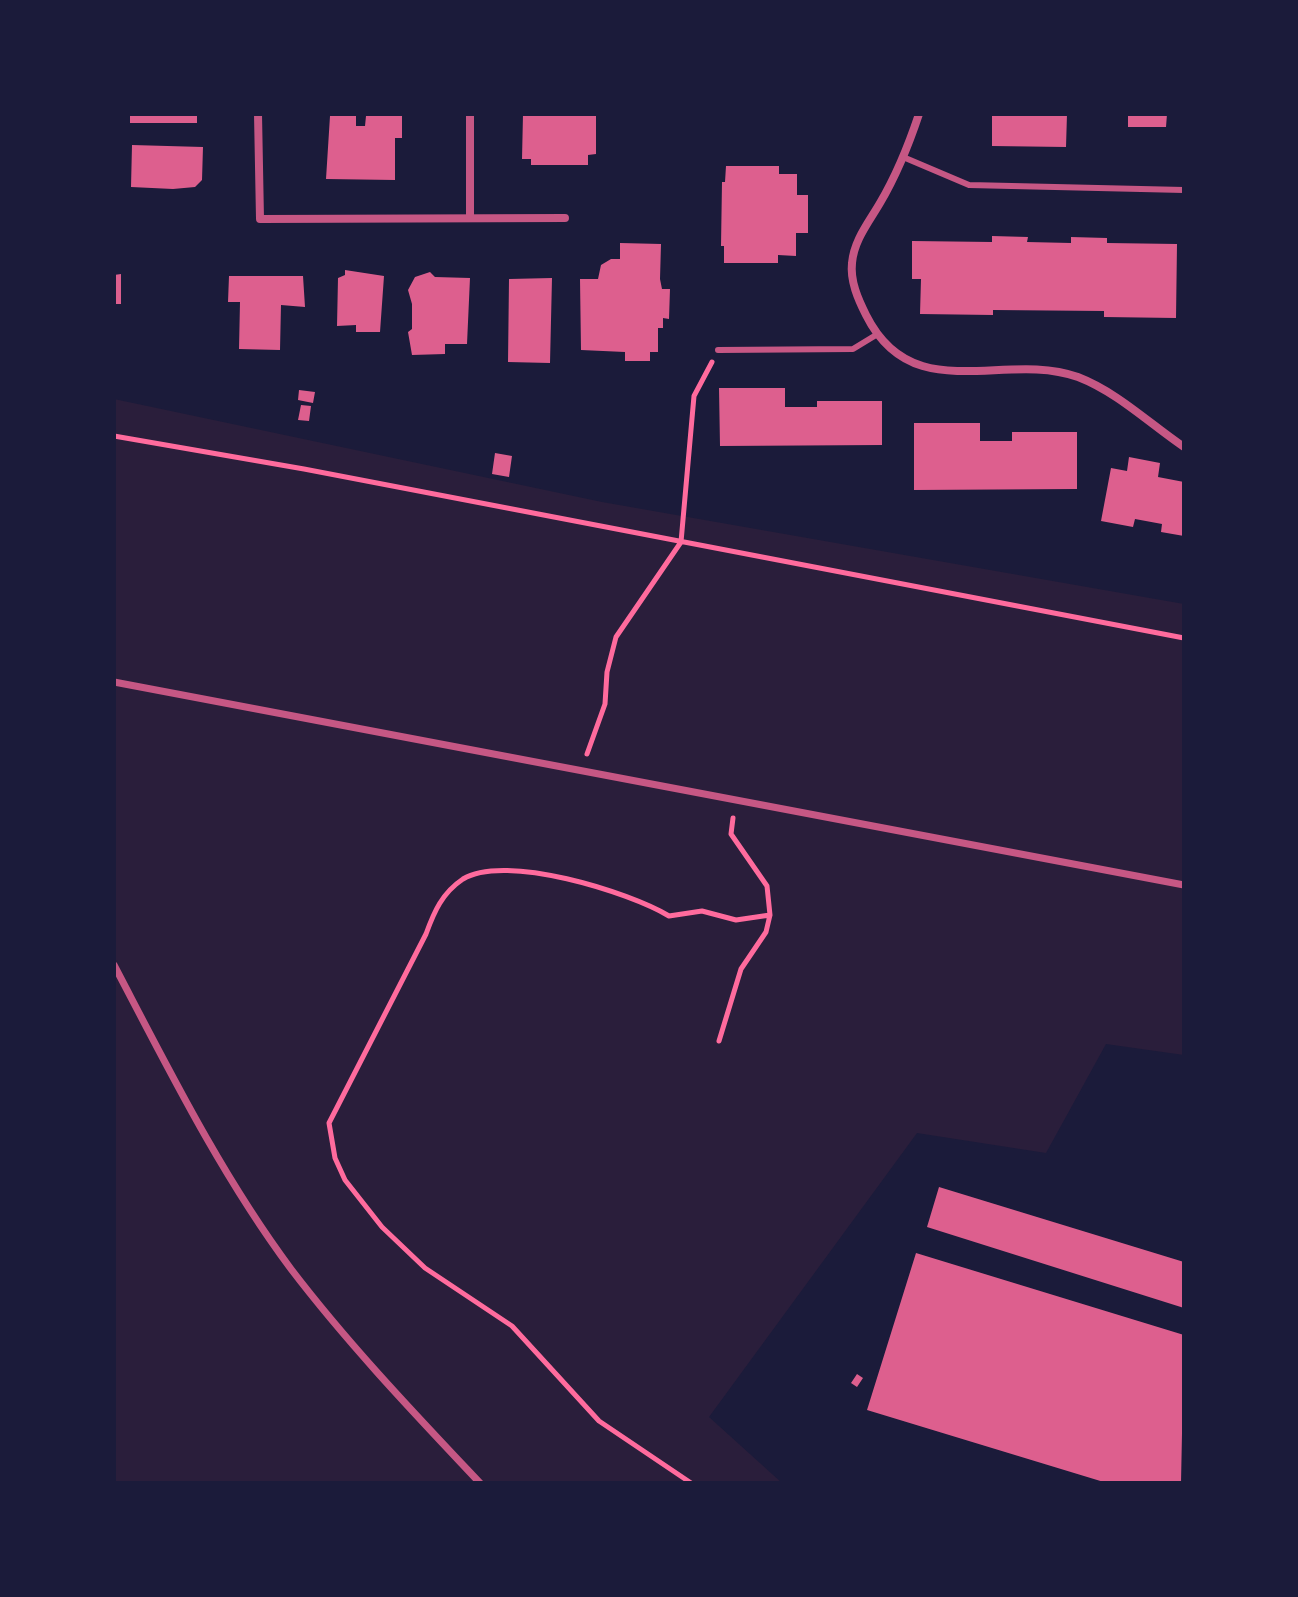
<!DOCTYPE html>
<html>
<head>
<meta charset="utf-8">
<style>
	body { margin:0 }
	#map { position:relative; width:1298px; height:1597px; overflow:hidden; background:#1b1b3a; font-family:"Sofia Sans Condensed",sans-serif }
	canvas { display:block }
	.frame { position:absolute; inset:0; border:116px solid #1b1b3a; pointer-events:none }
</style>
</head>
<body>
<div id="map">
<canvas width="1298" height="1597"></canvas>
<div class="frame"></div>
</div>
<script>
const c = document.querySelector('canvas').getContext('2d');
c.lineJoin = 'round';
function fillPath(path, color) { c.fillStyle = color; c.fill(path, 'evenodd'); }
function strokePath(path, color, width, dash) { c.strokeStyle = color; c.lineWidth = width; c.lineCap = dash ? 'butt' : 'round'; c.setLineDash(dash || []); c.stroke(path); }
fillPath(new Path2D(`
	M 114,399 L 602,502 L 1184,604 L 1184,1055 L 1106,1044 L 1046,1153 L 917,1133 L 709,1417 L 782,1483 L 114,1483 Z`), '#2a1e3b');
fillPath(new Path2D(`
	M 130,114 L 197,114 L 197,123 L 130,123 Z
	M 523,114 L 596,114 L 596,154 L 588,155 L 588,165 L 531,165 L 531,159 L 522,159 Z
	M 992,114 L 1067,114 L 1066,147 L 992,146 Z
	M 1128,114 L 1167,114 L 1166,127 L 1128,127 Z
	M 330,116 L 356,116 L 356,126 L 365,126 L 366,116 L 402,116 L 402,138 L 395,138 L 395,180 L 326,179 Z
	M 132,145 L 203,147 L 202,180 L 195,187 L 173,189 L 131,187 Z
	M 726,166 L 779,166 L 779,174 L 797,174 L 797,195 L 808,195 L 808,233 L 796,233 L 796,256 L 778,255 L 778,263 L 724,263 L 724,246 L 721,246 L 722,182 L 725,182 Z
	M 992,236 L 1028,237 L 1027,242 L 1071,243 L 1071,237 L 1107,238 L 1107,243 L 1177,244 L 1176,318 L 1104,317 L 1104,311 L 993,310 L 993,315 L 920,314 L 921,279 L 912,279 L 912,241 L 992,242 Z
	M 620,243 L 661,244 L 660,279 L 662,289 L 670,289 L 669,319 L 663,318 L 663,328 L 658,328 L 658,352 L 650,352 L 650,361 L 625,361 L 625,352 L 581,350 L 580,279 L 598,279 L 601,265 L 611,259 L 620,259 Z
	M 345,270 L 384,276 L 380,332 L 356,332 L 356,325 L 337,326 L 338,278 L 345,275 Z
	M 430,272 L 435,277 L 470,278 L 467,344 L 445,344 L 445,354 L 412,355 L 408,332 L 412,329 L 412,304 L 408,290 L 415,277 Z
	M 121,274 L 121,304 L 114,304 L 114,275 Z
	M 229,276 L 303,276 L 305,307 L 281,305 L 280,350 L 239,349 L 240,302 L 228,302 Z
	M 552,278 L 550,363 L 508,362 L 509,279 Z
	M 719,388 L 785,388 L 785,407 L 817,407 L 817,401 L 882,401 L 882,445 L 720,446 Z
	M 299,390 L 315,392 L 313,403 L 298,400 Z
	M 301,405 L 311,406 L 309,421 L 298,420 Z
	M 914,423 L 980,423 L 980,441 L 1012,441 L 1012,432 L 1077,432 L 1077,489 L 914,490 Z
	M 495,453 L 512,456 L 509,477 L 492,474 Z
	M 1129,457 L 1160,463 L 1158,477 L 1184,482 L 1184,536 L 1161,532 L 1162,524 L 1135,519 L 1133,527 L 1101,521 L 1111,468 L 1127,471 Z
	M 939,1187 L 1184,1262 L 1184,1308 L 927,1227 Z
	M 916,1253 L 1184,1335 L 1181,1483 L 1107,1483 L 867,1410 Z
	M 857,1374 L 863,1378 L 857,1387 L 851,1383 Z`), '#dd5f8e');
strokePath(new Path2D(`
	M 114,436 L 304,469 L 1184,638
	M 587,754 L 605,704 L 607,672 L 616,637 L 681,542 L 694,396 L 712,362
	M 719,1041 L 741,969 L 766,932 L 770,915 L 767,886 L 731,834 L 733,818
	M 691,1483 L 599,1421 L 512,1326 L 425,1268 L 382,1227 L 345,1180 L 335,1158 L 329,1123 L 426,934 C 434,912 442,893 463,879 C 505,853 629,892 669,916 L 702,911 L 736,920 L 770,915`), '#ff6b9d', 5);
strokePath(new Path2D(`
	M 903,157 L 969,185 L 1184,190
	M 718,350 L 853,349 L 876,335`), '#c65784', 6);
strokePath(new Path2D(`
	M 114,682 L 1184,885
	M 114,965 C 168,1068 221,1175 291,1269 C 349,1345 415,1414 480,1483`), '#c65784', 7);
strokePath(new Path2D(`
	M 258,114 L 260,219 L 565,218
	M 919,114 C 909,144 896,176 880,203 C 869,222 854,240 852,263 C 850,281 858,299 866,315 C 913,409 1004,350 1078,377 C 1117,392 1150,424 1184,447
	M 470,218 L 470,114`), '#c65784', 8);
</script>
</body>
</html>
